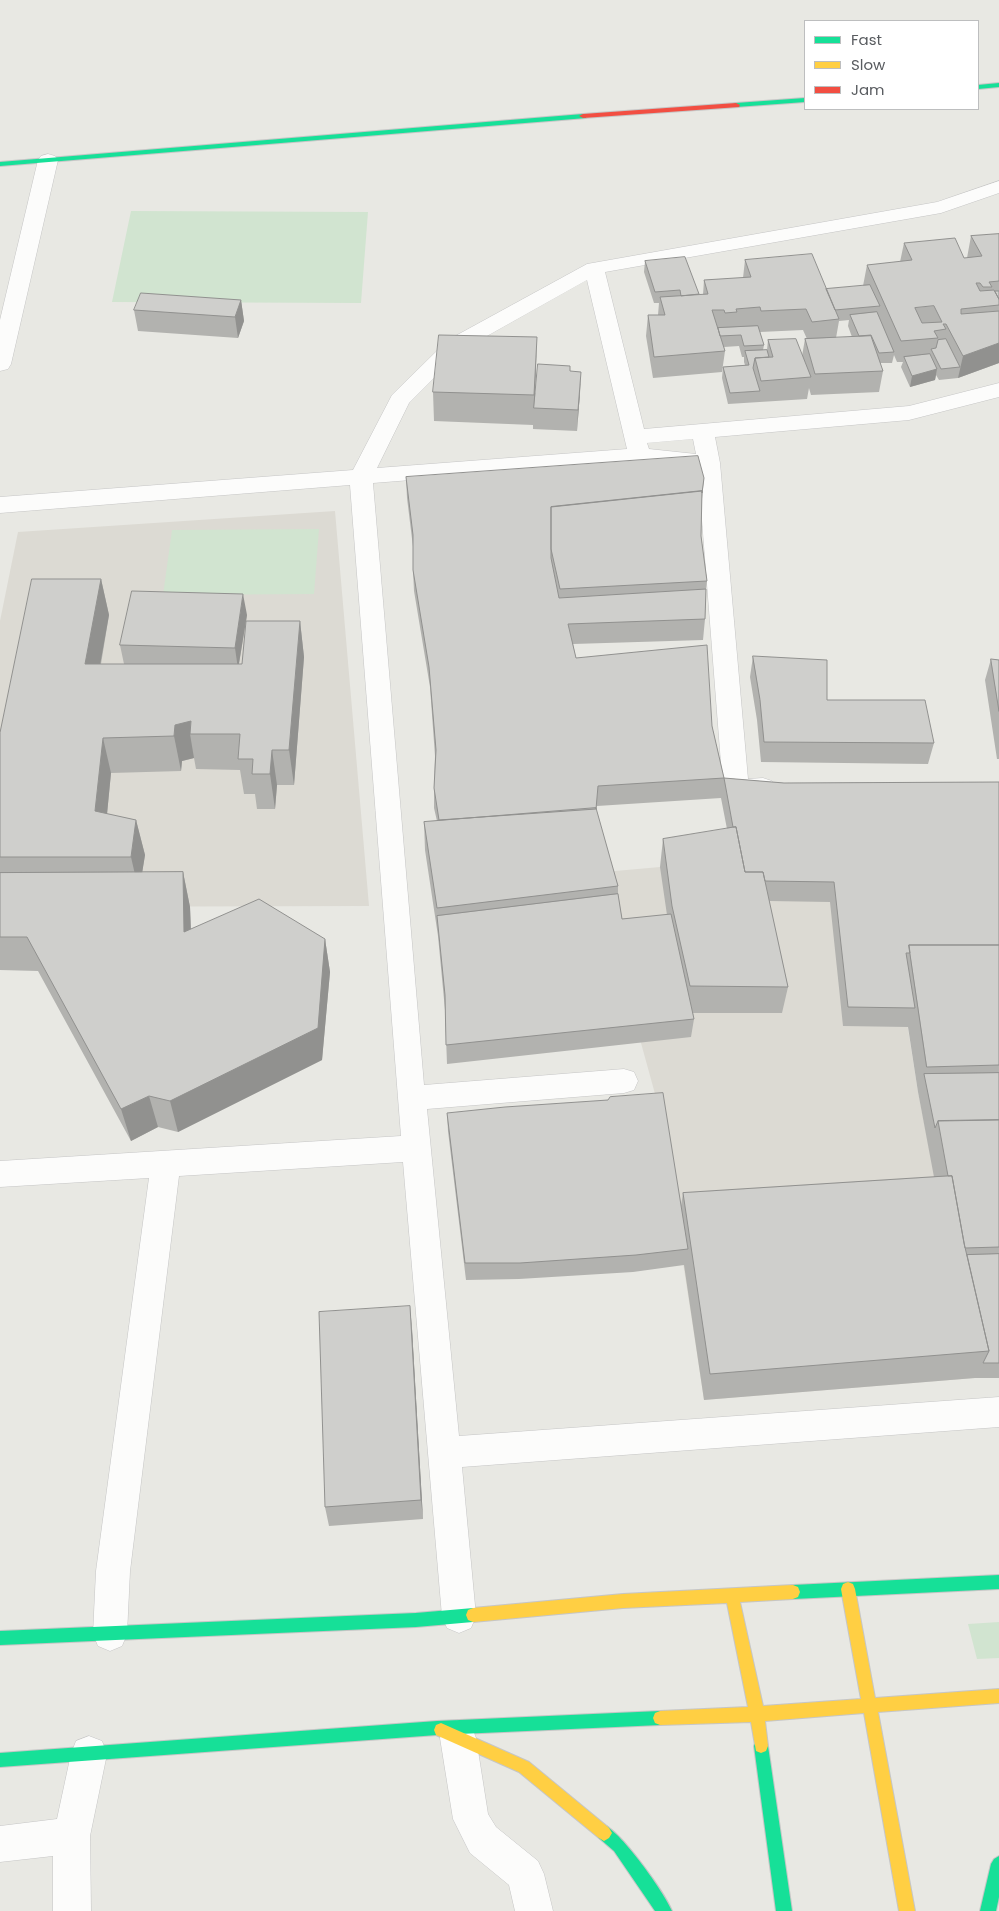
<!DOCTYPE html>
<html>
<head>
<meta charset="utf-8">
<style>
	body { margin:0 }
	#map { position:relative; width:999px; height:1911px; overflow:hidden; background:#e8e8e3; font-family:Poppins,sans-serif }
	canvas { display:block }
	.legend { position:absolute; left:804px; top:20px; width:175px; height:90px; box-sizing:border-box; background:#fff; border:1px solid #bdbebf; margin:0; padding:6px 9px; list-style:none; font-size:15px; color:#595c60 }
	.legend li { display:flex; align-items:center; gap:10px; height:25px }
	.legend b { width:25px; border:1px solid #bdbebf }
</style>
</head>
<body>
<div id="map">
<canvas width="999" height="1911"></canvas>
<ul class="legend">
<li><b style="height:6px;background:#16e098"></b>Fast</li>
<li><b style="height:6px;background:#ffcf43"></b>Slow</li>
<li><b style="height:6px;background:#f24e42"></b>Jam</li>
</ul>
</div>
<script>
const c = document.querySelector('canvas').getContext('2d');
c.lineJoin = 'round';
function fillPath(path, color) { c.fillStyle = color; c.fill(path, 'evenodd'); }
function strokePath(path, color, width, dash) { c.strokeStyle = color; c.lineWidth = width; c.lineCap = dash ? 'butt' : 'round'; c.setLineDash(dash || []); c.stroke(path); }
fillPath(new Path2D(`
	M 335,511 L 369,906 L 0,907 L 0,621 L 18,532 Z
	M 660,867 L 888,902 L 918,1092 L 975,1378 L 704,1400 L 660,1112 L 641,1043 L 604,872 Z`), '#dcdad3');
fillPath(new Path2D(`
	M 131,211 L 368,212 L 361,303 L 112,302 Z
	M 319,529 L 314,594 L 163,595 L 172,530 Z
	M 999,1622 L 999,1658 L 977,1659 L 968,1624 Z`), '#d1e4d0');
const street = new Path2D(`
	M 48,154 L 55,156 L 58,160 L 11,364 L 8,369 L 0,371 L 0,320 L 38,160 L 41,156 Z
	M 999,181 L 999,193 L 941,213 L 605,272 L 644,429 L 909,406 L 999,383 L 999,397 L 909,420 L 715,437 L 720,463 L 748,779 L 763,778 L 772,781 L 776,788 L 772,795 C 758,799 741,800 727,796 L 723,789 L 698,469 L 639,462 L 373,483 L 424,1085 L 624,1069 L 634,1072 L 638,1081 L 634,1090 L 624,1093 L 427,1109 L 459,1436 L 999,1397 L 999,1427 L 462,1467 L 476,1616 L 471,1628 L 459,1633 L 447,1628 L 442,1616 L 403,1162 L 179,1176 L 130,1571 L 127,1634 L 122,1646 L 110,1651 L 98,1646 L 93,1634 L 96,1571 L 149,1178 L 0,1187 L 0,1161 L 401,1136 L 350,485 L 0,513 L 0,497 L 353,470 L 392,395 L 448,340 L 587,264 L 937,202 ZM 587,280 L 627,449 L 377,468 L 409,403 L 462,350 ZM 693,439 L 696,454 L 649,449 L 647,443 Z
	M 458,1720 L 471,1725 L 476,1738 L 488,1814 L 496,1827 L 538,1861 L 544,1874 L 553,1911 L 515,1911 L 509,1885 L 470,1853 L 453,1819 L 440,1738 L 445,1725 Z
	M 89,1736 L 102,1741 L 107,1754 L 90,1836 L 91,1911 L 53,1911 L 53,1856 L 0,1862 L 0,1826 L 57,1819 L 71,1754 L 76,1741 Z`);
const fast = new Path2D(`
	M 999,83 L 999,87 L 978,89 L 978,85 Z
	M 805,98 L 805,102 L 736,107 L 732,105 L 736,103 Z
	M 583,114 L 586,114 L 586,118 L 0,166 L 0,162 Z
	M 999,1575 L 999,1589 L 793,1599 L 788,1597 L 786,1592 L 788,1587 L 793,1585 Z
	M 473,1608 L 478,1610 L 480,1615 L 478,1620 L 473,1622 L 416,1627 L 0,1645 L 0,1631 L 416,1613 Z
	M 660,1711 L 665,1713 L 667,1718 L 665,1723 L 660,1725 L 437,1735 L 0,1767 L 0,1753 L 437,1721 Z
	M 761,1739 L 766,1741 L 768,1746 L 792,1911 L 776,1911 L 754,1746 L 756,1741 Z
	M 604,1825 C 622,1833 664,1892 672,1911 L 655,1911 L 614,1851 L 599,1838 L 596,1833 L 599,1828 Z
	M 999,1856 L 999,1897 L 996,1911 L 980,1911 L 991,1864 L 994,1859 Z`);
const slow = new Path2D(`
	M 848,1582 L 853,1584 L 855,1589 L 875,1698 L 999,1689 L 999,1703 L 878,1712 L 915,1911 L 899,1911 L 864,1713 L 765,1721 L 768,1746 L 766,1751 L 761,1753 L 756,1751 L 751,1722 L 660,1725 L 655,1723 L 653,1718 L 655,1713 L 660,1711 L 748,1707 L 727,1603 L 623,1608 L 473,1622 L 468,1620 L 466,1615 L 468,1610 L 473,1608 L 623,1594 L 793,1585 L 798,1587 L 800,1592 L 798,1597 L 793,1599 L 740,1602 L 763,1706 L 861,1699 L 841,1589 L 843,1584 Z
	M 441,1723 L 529,1762 L 609,1828 L 612,1833 L 609,1838 L 604,1841 L 599,1838 L 519,1772 L 436,1735 L 434,1730 L 436,1725 Z`);
const jam = new Path2D(`
	M 736,103 L 740,105 L 739,107 L 583,118 L 579,116 L 583,114 Z`);
strokePath(street, '#c5c5c5', 1);
strokePath(fast, '#c6c6c6', 2);
strokePath(slow, '#c6c6c6', 2);
strokePath(jam, '#c6c6c6', 2);
fillPath(street, '#fcfcfb');
fillPath(fast, '#16e098');
fillPath(slow, '#ffcf43');
fillPath(jam, '#f24e42');
fillPath(new Path2D(`
	M 999,234 L 999,363 L 958,378 L 939,380 L 936,375 L 935,380 L 910,387 L 901,367 L 903,362 L 897,362 L 894,355 L 892,363 L 880,363 L 883,371 L 879,392 L 811,395 L 809,388 L 807,399 L 728,404 L 722,378 L 723,367 L 745,365 L 744,362 L 744,357 L 742,357 L 739,346 L 724,347 L 725,351 L 722,372 L 653,378 L 646,336 L 648,315 L 658,315 L 659,303 L 654,303 L 644,272 L 645,261 L 699,295 L 703,295 L 704,280 L 743,278 L 745,260 L 826,289 L 863,286 L 867,265 L 900,262 L 904,243 L 964,258 L 967,258 L 971,236 ZM 849,320 L 848,326 L 852,337 L 836,338 L 839,321 ZM 803,330 L 807,339 L 805,339 L 802,356 L 768,340 L 767,350 L 763,350 L 764,345 L 760,332 Z
	M 241,300 L 244,321 L 238,338 L 138,331 L 134,310 Z
	M 536,367 L 535,393 L 570,371 L 580,393 L 577,431 L 533,429 L 533,425 L 434,421 L 433,392 Z
	M 406,477 L 704,478 L 702,499 L 701,536 L 707,581 L 706,589 L 705,619 L 703,640 L 573,644 L 576,658 L 712,726 L 724,778 L 784,783 L 999,782 L 999,1378 L 975,1378 L 704,1400 L 684,1265 L 633,1272 L 519,1279 L 466,1280 L 448,1131 L 447,1113 L 681,1206 L 683,1193 L 934,1177 L 918,1092 L 908,1027 L 843,1026 L 830,902 L 769,901 L 788,987 L 782,1013 L 693,1013 L 694,1019 L 691,1037 L 447,1064 L 445,1010 L 438,936 L 425,850 L 424,822 L 437,821 L 434,808 L 434,788 L 435,756 L 430,687 L 414,591 L 413,570 L 413,547 L 407,498 ZM 721,798 L 727,829 L 663,839 L 660,867 L 667,915 L 622,919 L 618,894 L 618,886 L 596,811 L 597,806 Z
	M 101,579 L 109,615 L 101,664 L 124,664 L 120,645 L 247,615 L 239,664 L 242,664 L 300,621 L 304,657 L 294,785 L 277,785 L 275,809 L 257,809 L 255,794 L 244,794 L 240,770 L 196,769 L 194,758 L 182,761 L 181,771 L 111,773 L 107,814 L 136,820 L 145,855 L 142,873 L 183,872 L 190,907 L 191,929 L 325,939 L 330,972 L 322,1060 L 178,1132 L 158,1127 L 131,1141 L 38,971 L 0,970 L 0,733 Z
	M 753,656 L 827,700 L 934,743 L 928,764 L 761,762 L 757,720 L 750,677 Z
	M 991,659 L 999,660 L 999,759 L 997,759 L 985,680 Z
	M 412,1329 L 423,1519 L 329,1526 L 325,1507 Z`), '#b2b2af');
fillPath(new Path2D(`
	M 241,300 L 244,321 L 238,338 L 235,317 Z
	M 537,337 L 536,367 L 534,408 L 534,395 Z
	M 999,343 L 999,363 L 958,378 L 963,356 Z
	M 937,369 L 935,380 L 910,387 L 912,376 Z
	M 581,372 L 580,393 L 577,431 L 578,410 Z
	M 101,579 L 109,615 L 94,699 L 85,664 Z
	M 243,594 L 247,615 L 238,669 L 235,648 Z
	M 300,621 L 304,657 L 294,785 L 289,750 Z
	M 191,721 L 190,734 L 194,758 L 182,761 L 181,771 L 174,736 L 175,725 Z
	M 103,738 L 111,773 L 104,845 L 95,811 Z
	M 272,750 L 277,785 L 275,809 L 270,774 Z
	M 136,820 L 145,855 L 139,892 L 131,857 Z
	M 183,872 L 190,907 L 192,965 L 184,932 Z
	M 325,939 L 330,972 L 322,1060 L 178,1132 L 170,1101 Z
	M 149,1096 L 158,1127 L 131,1141 L 121,1109 Z
	M 410,1306 L 412,1329 L 423,1519 L 421,1500 Z`), '#91918f');
const building = new Path2D(`
	M 999,234 L 999,281 L 989,282 L 992,287 L 983,287 L 980,283 L 976,283 L 980,291 L 994,290 L 999,299 L 999,305 L 961,309 L 961,314 L 999,311 L 999,343 L 963,356 L 946,324 L 943,324 L 946,329 L 934,331 L 938,338 L 901,341 L 867,265 L 912,260 L 904,243 L 955,238 L 964,258 L 982,256 L 971,236 ZM 934,306 L 942,322 L 922,323 L 915,308 Z
	M 812,254 L 839,319 L 812,322 L 806,309 L 761,311 L 760,307 L 736,309 L 737,312 L 725,313 L 724,310 L 712,310 L 725,351 L 654,357 L 648,315 L 665,315 L 660,297 L 708,294 L 704,280 L 751,277 L 745,260 Z
	M 685,257 L 699,294 L 681,296 L 680,290 L 655,292 L 645,261 Z
	M 870,285 L 880,306 L 835,310 L 826,289 Z
	M 995,291 L 999,291 L 999,299 Z
	M 141,293 L 241,300 L 235,317 L 134,310 Z
	M 877,312 L 894,352 L 879,353 L 871,335 L 859,336 L 850,315 Z
	M 758,326 L 764,345 L 744,346 L 741,335 L 720,336 L 718,328 Z
	M 439,335 L 537,337 L 534,395 L 433,392 Z
	M 871,336 L 883,371 L 815,374 L 805,339 Z
	M 796,339 L 811,377 L 761,381 L 755,358 L 773,357 L 768,340 Z
	M 946,339 L 960,367 L 941,369 L 931,349 L 936,348 L 938,340 Z
	M 767,350 L 769,357 L 755,358 L 753,368 L 760,391 L 730,393 L 723,367 L 749,365 L 745,351 Z
	M 930,354 L 937,369 L 912,376 L 904,357 Z
	M 538,364 L 570,366 L 570,371 L 581,372 L 578,410 L 534,408 Z
	M 698,456 L 704,478 L 702,493 L 702,491 L 551,507 L 551,558 L 559,598 L 706,589 L 705,619 L 568,624 L 576,658 L 707,645 L 712,726 L 724,778 L 784,783 L 999,782 L 999,945 L 909,945 L 910,953 L 906,953 L 915,1008 L 848,1007 L 834,882 L 765,881 L 763,872 L 745,872 L 736,827 L 733,827 L 724,778 L 598,786 L 596,809 L 439,820 L 434,788 L 436,750 L 429,667 L 413,570 L 413,535 L 406,477 Z
	M 702,491 L 701,536 L 707,581 L 560,589 L 551,549 L 551,507 Z
	M 32,579 L 101,579 L 85,664 L 242,664 L 246,621 L 300,621 L 289,750 L 272,750 L 270,774 L 252,774 L 253,759 L 238,759 L 240,734 L 190,734 L 191,721 L 175,725 L 174,736 L 103,738 L 95,811 L 136,820 L 131,857 L 0,857 L 0,733 Z
	M 132,591 L 243,594 L 235,648 L 120,645 Z
	M 753,656 L 827,660 L 827,700 L 925,700 L 934,743 L 764,742 L 760,700 Z
	M 991,659 L 999,660 L 999,711 Z
	M 596,808 L 618,886 L 437,908 L 424,822 Z
	M 736,827 L 745,872 L 763,872 L 788,987 L 690,986 L 672,906 L 663,839 Z
	M 183,872 L 184,932 L 259,899 L 325,939 L 318,1028 L 170,1101 L 149,1096 L 121,1109 L 27,937 L 0,937 L 0,873 Z
	M 618,894 L 622,919 L 671,914 L 694,1019 L 446,1045 L 445,995 L 437,916 Z
	M 909,945 L 999,945 L 999,1065 L 927,1067 Z
	M 999,1073 L 999,1120 L 938,1121 L 935,1128 L 924,1074 Z
	M 663,1093 L 688,1249 L 636,1255 L 520,1263 L 465,1263 L 447,1113 L 505,1107 L 608,1100 L 610,1097 Z
	M 999,1120 L 999,1247 L 965,1248 L 952,1176 L 948,1176 L 938,1121 Z
	M 952,1176 L 964,1243 L 989,1351 L 710,1374 L 683,1193 Z
	M 999,1254 L 999,1363 L 983,1363 L 989,1351 L 967,1255 Z
	M 410,1306 L 421,1500 L 325,1507 L 319,1312 Z`);
fillPath(building, '#cfcfcc');
strokePath(building, '#91918f', 1);
</script>
</body>
</html>
